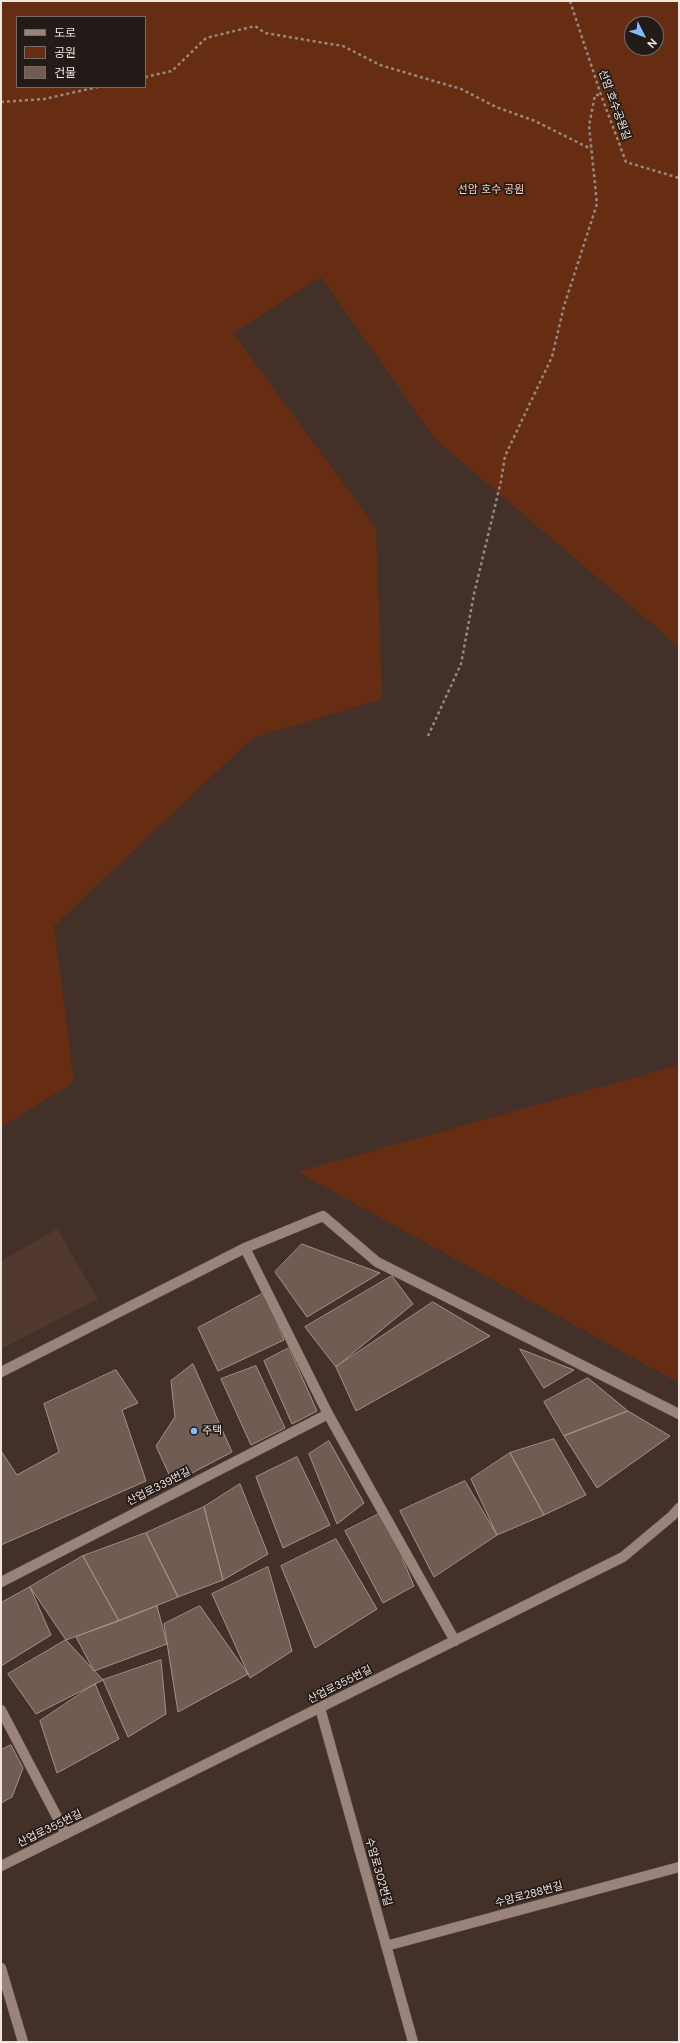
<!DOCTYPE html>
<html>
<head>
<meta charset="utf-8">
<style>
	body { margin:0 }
	#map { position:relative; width:680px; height:2043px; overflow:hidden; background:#433029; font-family:"DM Sans","Noto Sans KR",sans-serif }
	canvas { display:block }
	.frame { position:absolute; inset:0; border:2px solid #f1e5e0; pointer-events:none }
	.legend { position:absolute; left:16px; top:16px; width:130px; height:72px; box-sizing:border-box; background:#231b17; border:1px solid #756c67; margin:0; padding:5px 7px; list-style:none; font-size:12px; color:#f1e5e0 }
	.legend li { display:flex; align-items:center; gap:8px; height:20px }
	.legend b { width:20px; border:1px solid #756c67 }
	.north { position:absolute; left:624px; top:16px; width:40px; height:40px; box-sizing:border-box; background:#231b17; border:1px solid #756c67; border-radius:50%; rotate:132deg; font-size:11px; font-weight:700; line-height:16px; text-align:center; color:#f1e5e0 }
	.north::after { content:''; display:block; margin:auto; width:14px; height:18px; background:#86bbfb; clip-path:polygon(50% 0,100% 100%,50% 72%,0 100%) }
</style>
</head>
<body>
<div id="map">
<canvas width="680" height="2043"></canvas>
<div class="frame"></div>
<ul class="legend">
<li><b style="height:5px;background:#99837a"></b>도로</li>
<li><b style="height:11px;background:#672d12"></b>공원</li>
<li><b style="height:11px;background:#715c54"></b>건물</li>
</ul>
<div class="north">N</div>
</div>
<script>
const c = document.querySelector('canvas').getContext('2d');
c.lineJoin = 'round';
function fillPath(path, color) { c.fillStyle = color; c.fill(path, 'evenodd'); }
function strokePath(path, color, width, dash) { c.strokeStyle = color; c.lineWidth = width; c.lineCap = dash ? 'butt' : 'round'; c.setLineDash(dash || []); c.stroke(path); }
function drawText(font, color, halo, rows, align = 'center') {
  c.font = font + ' "DM Sans","Noto Sans KR",sans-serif'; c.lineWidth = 3.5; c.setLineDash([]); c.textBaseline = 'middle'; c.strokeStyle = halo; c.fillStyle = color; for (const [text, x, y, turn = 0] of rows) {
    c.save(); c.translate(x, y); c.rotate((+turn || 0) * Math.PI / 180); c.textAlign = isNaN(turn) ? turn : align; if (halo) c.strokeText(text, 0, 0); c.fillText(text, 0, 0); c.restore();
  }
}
fillPath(new Path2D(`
	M 57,1229 L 98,1299 L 1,1349 L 1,1261 Z`), '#51392f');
fillPath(new Path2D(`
	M 1,1 L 679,1 L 679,647 L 435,439 L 321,277 L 233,333 L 376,528 L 382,699 L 252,738 L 54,926 L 74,1082 L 1,1127 ZM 17,17 L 145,17 L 145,87 L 17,87 ZM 632,24 L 656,24 L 656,48 L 632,48 Z
	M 679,1065 L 679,1383 L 298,1172 Z`), '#672d12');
const building = new Path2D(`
	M 302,1244 L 380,1273 L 307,1317 L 275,1272 Z
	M 392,1276 L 413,1304 L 336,1367 L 305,1327 Z
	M 264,1293 L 284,1340 L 218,1371 L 198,1328 Z
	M 433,1302 L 490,1336 L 356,1411 L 336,1367 Z
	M 289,1348 L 317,1411 L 292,1424 L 264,1361 Z
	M 520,1349 L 574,1370 L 544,1388 Z
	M 193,1364 L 232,1452 L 173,1483 L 156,1446 L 175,1417 L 171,1381 Z
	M 256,1366 L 285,1428 L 251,1445 L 221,1379 Z
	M 116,1370 L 138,1403 L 122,1410 L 146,1481 L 1,1545 L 1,1451 L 17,1475 L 59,1452 L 44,1404 Z
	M 588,1378 L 628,1411 L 564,1436 L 544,1402 Z
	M 628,1411 L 670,1436 L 597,1488 L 564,1436 Z
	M 554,1439 L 586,1495 L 544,1515 L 510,1453 Z
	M 329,1441 L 364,1503 L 337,1524 L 309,1454 Z
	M 510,1453 L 544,1515 L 497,1535 L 471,1479 Z
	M 297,1457 L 330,1525 L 283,1548 L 256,1477 Z
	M 465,1481 L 497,1535 L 434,1577 L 400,1511 Z
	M 240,1484 L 268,1554 L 223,1580 L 204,1507 Z
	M 204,1507 L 223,1580 L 178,1597 L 146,1533 Z
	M 383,1512 L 414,1586 L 383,1603 L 345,1531 Z
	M 146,1533 L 178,1597 L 119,1621 L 83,1556 Z
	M 336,1539 L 377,1609 L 315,1648 L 281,1566 Z
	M 83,1556 L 119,1621 L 66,1640 L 30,1587 Z
	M 268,1567 L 292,1651 L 250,1678 L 212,1594 Z
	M 30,1587 L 51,1635 L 1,1666 L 1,1603 Z
	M 157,1606 L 167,1644 L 94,1671 L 76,1637 Z
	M 200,1606 L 248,1674 L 178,1712 L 164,1624 Z
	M 66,1640 L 103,1680 L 36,1714 L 8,1674 Z
	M 161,1660 L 166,1714 L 128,1737 L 103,1680 Z
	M 95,1684 L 119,1739 L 57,1773 L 40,1721 Z
	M 11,1745 L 23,1768 L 12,1797 L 1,1803 L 1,1750 Z`);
fillPath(building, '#715c54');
strokePath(building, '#a69087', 1);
const service = new Path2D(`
	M 320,1708 L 413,2042
	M 386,1946 L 679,1867
	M 1,1968 L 23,2042`);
const minor = new Path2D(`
	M 245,1248 L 328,1414 L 455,1641
	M 1,1372 L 245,1248 L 323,1216 L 377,1262 L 679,1414
	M 1,1582 L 328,1414
	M 1,1710 L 66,1834
	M 1,1866 L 623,1557 L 672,1516 L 679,1508`);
strokePath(service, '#5d4d47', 11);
strokePath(minor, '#5d4d47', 11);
strokePath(new Path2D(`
	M 570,1 L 601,95 L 626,162 L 679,178
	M 145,77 L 172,71 L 206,38 L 255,26 L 265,33 L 343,46 L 380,65 L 461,89 L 496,107 L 535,121 L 591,149
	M 1,102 L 44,99 L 98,87
	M 428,736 L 461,664 L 474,594 L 501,481 L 505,456 L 552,357 L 564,306 L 597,204 L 589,126 L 595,95 L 601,95`), '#988882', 2.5, [3, 3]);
strokePath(service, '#99837a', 10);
strokePath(minor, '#99837a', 10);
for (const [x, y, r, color] of [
	[194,1431,4,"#86bbfb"]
]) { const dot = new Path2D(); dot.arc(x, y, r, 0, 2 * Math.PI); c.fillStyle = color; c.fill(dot); strokePath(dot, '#231b17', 1.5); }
drawText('11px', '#f1e5e0', '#231b17', [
	["선암 호수공원길",614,105,70],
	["산업로339번길",159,1487,-27],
	["산업로355번길",340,1685,-27],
	["산업로355번길",50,1829,-26],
	["수암로302번길",378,1872,74],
	["수암로288번길",529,1895,-15]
]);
drawText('11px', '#ffd2bf', '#231b17', [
	["선암 호수 공원",491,190]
]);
drawText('11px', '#f1e5e0', '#231b17', [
	["주택",202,1431]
], 'left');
</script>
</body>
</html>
